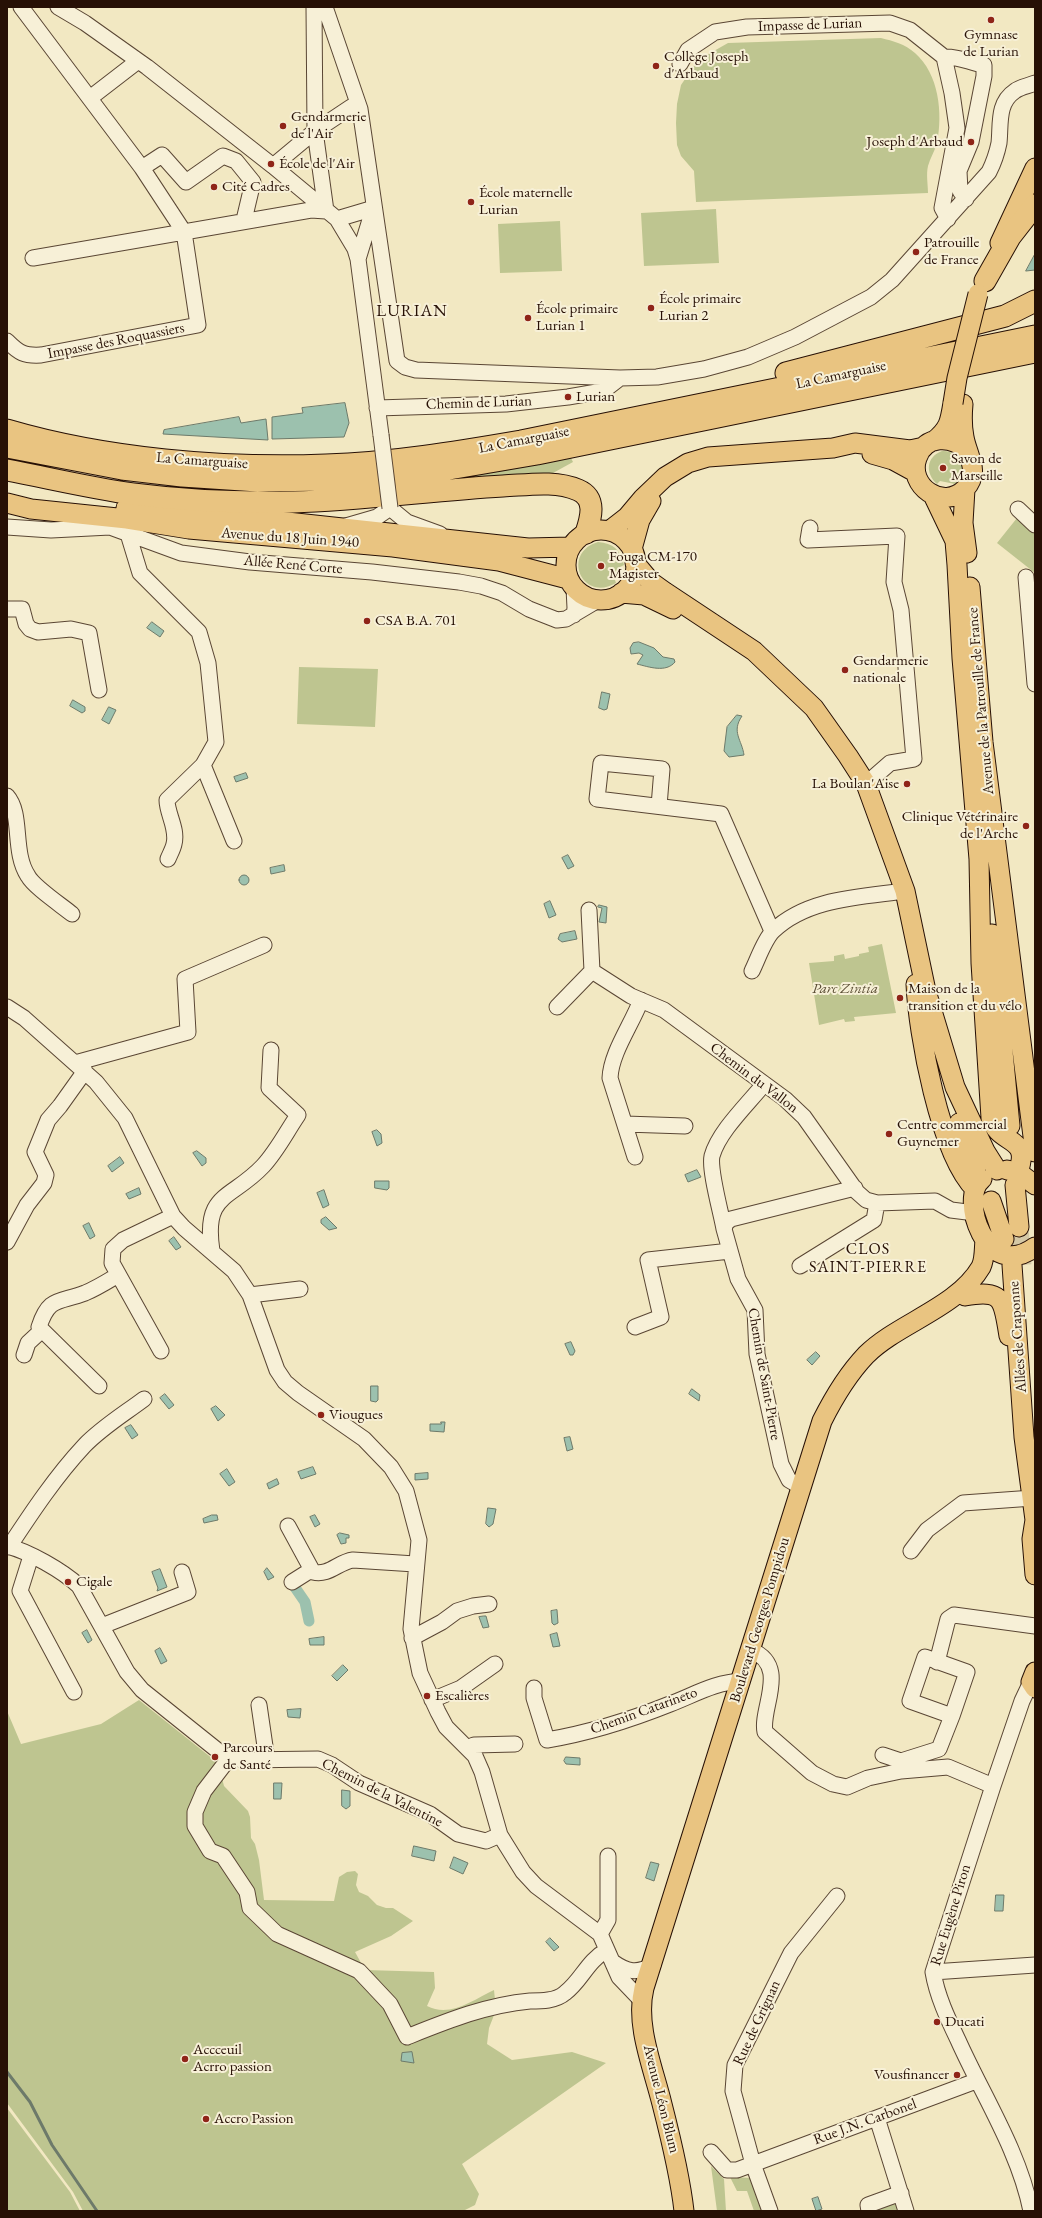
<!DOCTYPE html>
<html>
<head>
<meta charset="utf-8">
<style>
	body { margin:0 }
	#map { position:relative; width:1042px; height:2218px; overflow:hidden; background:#f2e8c2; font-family:"EB Garamond",serif }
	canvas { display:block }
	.frame { position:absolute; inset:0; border:8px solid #271005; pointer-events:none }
</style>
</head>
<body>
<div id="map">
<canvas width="1042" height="2218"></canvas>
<div class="frame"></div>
</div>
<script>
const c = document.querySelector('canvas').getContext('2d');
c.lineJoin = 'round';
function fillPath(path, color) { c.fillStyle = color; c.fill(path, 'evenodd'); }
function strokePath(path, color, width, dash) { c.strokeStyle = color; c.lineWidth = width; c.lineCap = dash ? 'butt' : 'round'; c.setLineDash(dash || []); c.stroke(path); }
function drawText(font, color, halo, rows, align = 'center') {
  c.font = font + ' "EB Garamond",serif'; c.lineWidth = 4; c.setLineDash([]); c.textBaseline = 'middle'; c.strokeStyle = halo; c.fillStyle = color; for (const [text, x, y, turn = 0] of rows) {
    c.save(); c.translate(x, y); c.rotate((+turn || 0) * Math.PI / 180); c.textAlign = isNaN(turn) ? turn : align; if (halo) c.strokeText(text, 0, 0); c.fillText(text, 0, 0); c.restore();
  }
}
fillPath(new Path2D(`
	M 881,38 C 893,41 905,44 915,53 C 939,74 943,113 937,143 C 935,151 930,158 928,166 C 926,174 928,185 928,193 L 696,202 L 694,171 L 681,156 L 677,145 L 676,123 L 677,104 L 681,85 L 698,60 L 728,43 Z
	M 716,209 L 719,263 L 644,266 L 641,213 Z
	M 560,221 L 562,271 L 500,273 L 498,224 Z
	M 942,451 C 962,450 970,471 955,484 L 940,481 L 937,484 C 925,473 926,457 942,451 Z
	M 571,458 L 573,462 L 553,473 L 536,479 L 400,485 L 461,478 Z
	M 1017,518 L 1035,533 L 1035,573 L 997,543 Z
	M 598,542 C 613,543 621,550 624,565 L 620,567 L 615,580 L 616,583 C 582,603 561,553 598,542 Z
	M 299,667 L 378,669 L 375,727 L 297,724 Z
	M 882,944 L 896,1013 L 854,1017 L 855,1021 L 845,1022 L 844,1019 L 819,1025 L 809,963 L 834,961 L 834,956 L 844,954 L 845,959 L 859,956 L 859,954 L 869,952 L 868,947 Z
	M 139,1700 L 218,1763 L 224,1786 L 248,1811 L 250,1817 L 251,1838 L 255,1844 L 259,1860 L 264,1900 L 334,1901 L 339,1877 L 347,1872 L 355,1871 L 358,1874 L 356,1885 L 359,1892 L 368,1896 L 377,1905 L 386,1908 L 393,1908 L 413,1921 L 391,1936 L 355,1952 L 365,1970 L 434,1972 L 435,1988 L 427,2006 C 450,2018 473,2000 494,1990 L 496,2010 L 489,2028 L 487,2044 L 512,2060 L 572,2052 L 606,2063 L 462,2164 L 479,2194 L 475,2205 L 463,2211 L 83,2211 L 73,2192 L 7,2103 L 7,1711 L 21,1744 L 101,1724 Z
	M 7,2108 L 70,2192 L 80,2211 L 7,2211 Z
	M 711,2166 L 724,2179 L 726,2211 L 717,2211 Z
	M 730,2177 L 752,2178 L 764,2211 L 754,2211 L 747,2191 L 737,2191 Z
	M 896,2199 L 900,2211 L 872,2211 Z`), '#bec590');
const water = new Path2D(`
	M 1035,254 L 1035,270 L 1026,271 Z
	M 345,403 L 349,423 L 344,437 L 272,439 L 272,417 L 303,413 L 302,408 Z
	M 239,417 L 241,423 L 266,419 L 268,440 L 163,434 L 164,430 Z
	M 152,622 L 164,631 L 160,637 L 147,628 Z
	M 639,642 L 654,648 L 663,657 L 674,659 L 675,662 C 666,673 649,667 637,664 L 643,655 L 639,653 L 631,654 L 630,648 L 633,643 Z
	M 602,692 L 610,694 L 607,709 L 604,710 L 599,708 Z
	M 73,700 L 85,707 L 85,711 L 82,713 L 70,706 Z
	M 109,707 L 116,710 L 109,724 L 102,720 Z
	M 737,715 L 742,716 C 731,732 742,740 744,755 L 729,757 L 724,751 L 727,727 Z
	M 246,773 L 248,778 L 236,782 L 234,777 Z
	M 568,855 L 574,866 L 568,869 L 562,858 Z
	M 284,865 L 285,871 L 271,874 L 270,868 Z
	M239 880a5 5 0 1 1 10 0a5 5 0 1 1-10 0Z
	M 550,901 L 556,915 L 549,918 L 544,904 Z
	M 599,905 L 607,907 L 606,923 L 599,922 L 602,908 L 598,907 Z
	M 575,931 L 577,939 L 562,942 L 558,939 L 560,934 Z
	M 377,1130 L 381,1134 L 382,1143 L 377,1146 L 372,1132 Z
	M 197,1151 L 206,1158 L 206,1163 L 202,1166 L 193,1153 Z
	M 120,1157 L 124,1163 L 112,1172 L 108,1166 Z
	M 697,1170 L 701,1177 L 688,1182 L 685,1175 Z
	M 375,1181 L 389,1181 L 389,1188 L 387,1190 L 375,1188 Z
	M 139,1188 L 141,1194 L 129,1199 L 126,1194 Z
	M 324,1190 L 329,1205 L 323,1208 L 317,1193 Z
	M 326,1217 L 337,1228 L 329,1230 L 321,1223 L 321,1220 Z
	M 89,1223 L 95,1236 L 90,1239 L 83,1226 Z
	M 174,1237 L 181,1247 L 176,1250 L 169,1241 Z
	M 571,1342 L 575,1351 L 573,1355 L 570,1355 L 565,1344 Z
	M 816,1352 L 820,1356 L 812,1365 L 807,1360 Z
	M 371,1386 L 378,1386 L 378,1400 L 376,1402 L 371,1401 Z
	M 692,1389 L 700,1395 L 699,1401 L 689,1394 Z
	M 165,1394 L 174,1405 L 169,1409 L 160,1398 Z
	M 216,1406 L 225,1415 L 218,1421 L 211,1409 Z
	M 441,1422 L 445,1422 L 444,1432 L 430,1431 L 430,1424 L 441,1424 Z
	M 131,1425 L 138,1435 L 132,1439 L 125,1428 Z
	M 570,1437 L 573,1449 L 567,1451 L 564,1438 Z
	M 313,1467 L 316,1474 L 301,1479 L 298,1472 Z
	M 227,1469 L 235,1482 L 229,1486 L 220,1474 Z
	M 428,1473 L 428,1479 L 415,1480 L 415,1474 Z
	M 277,1479 L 279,1484 L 269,1489 L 267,1484 Z
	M 488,1508 L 496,1509 L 493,1524 L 489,1527 L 486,1524 Z
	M 212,1515 L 217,1515 L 218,1520 L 204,1523 L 203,1519 Z
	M 315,1515 L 320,1524 L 315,1527 L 310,1517 Z
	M 340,1533 L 349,1535 L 349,1538 L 346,1538 L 346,1543 L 341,1544 L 337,1535 Z
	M 267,1568 L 274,1577 L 268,1580 L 264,1572 Z
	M 160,1569 L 167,1587 L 157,1591 L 158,1588 L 152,1572 Z
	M 557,1610 L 558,1623 L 554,1625 L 552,1623 L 551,1611 Z
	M 484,1616 L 486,1616 L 489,1627 L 483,1628 L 479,1617 Z
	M 87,1630 L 92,1640 L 88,1643 L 82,1633 Z
	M 557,1633 L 560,1646 L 553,1647 L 550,1635 Z
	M 324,1637 L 324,1645 L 310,1645 L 309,1639 Z
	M 160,1648 L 167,1661 L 161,1664 L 155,1651 Z
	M 343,1665 L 348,1670 L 337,1681 L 332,1676 Z
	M 301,1709 L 300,1718 L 288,1717 L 287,1710 Z
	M 566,1757 L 580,1758 L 580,1765 L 566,1764 L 564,1761 Z
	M 274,1783 L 282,1783 L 281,1799 L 274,1799 Z
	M 342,1790 L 350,1791 L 350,1806 L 346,1809 L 342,1806 Z
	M 414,1846 L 436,1851 L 434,1861 L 412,1856 Z
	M 454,1857 L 468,1863 L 463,1874 L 450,1868 Z
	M 651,1862 L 659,1864 L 654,1881 L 646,1878 Z
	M 996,1895 L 1004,1895 L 1003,1911 L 995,1911 Z
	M 550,1938 L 559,1947 L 554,1951 L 546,1942 Z
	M 412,2052 L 414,2063 L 401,2061 L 402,2053 Z
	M 818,2197 L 822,2209 L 816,2211 L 812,2199 Z`);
fillPath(water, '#9cc1ae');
strokePath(water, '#6d7a6a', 1);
strokePath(new Path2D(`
	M 7,2072 L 30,2102 L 52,2145 L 97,2211`), '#6d7a6a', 3);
strokePath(new Path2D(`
	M 294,1586 L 305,1602 L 309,1621`), '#9cc1ae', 11);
strokePath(new Path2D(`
	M 1019,1227 L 1022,1265`), '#d4c8a6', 19, [19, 10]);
const minor = new Path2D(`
	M 21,7 L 142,168 L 184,232 L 311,210 L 326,211
	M 58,7 L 85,23 L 147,67 L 273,166 L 337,219 L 355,249 L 358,259 L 381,435
	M 314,7 L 315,131 L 326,211
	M 325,7 L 360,109 L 397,361 L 405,367 L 416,370 L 620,378 L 657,377 L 704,369 L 748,357 L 795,337 L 871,297 L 892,280 L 989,172 C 994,162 997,153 999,143 C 1001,124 997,103 1015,91 C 1020,87 1028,86 1035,83
	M 944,57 C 959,56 970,63 984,65 L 984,76 L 971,142 L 959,171 L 960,191 L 966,199
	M 944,57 L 952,93 L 957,128 L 942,208 L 948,219
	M 680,64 L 688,50 L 715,32 L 747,27 L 890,23 L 910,30 L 944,57
	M 90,98 L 138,61
	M 273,166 L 315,131 L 351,107 L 360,109
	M 142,168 L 162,155 L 186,182 L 223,156 L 236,161 L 253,182 L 244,220
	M 337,219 L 374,208
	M 358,259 L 373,210
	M 7,341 C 19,353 24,356 41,355 L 198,325 L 184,232 L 33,258
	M 377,408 L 506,404 L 568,397 L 597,392 L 607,388 L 620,378
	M 390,508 L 407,522 L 440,534
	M 1018,509 L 1035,525
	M 346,526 L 377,517 L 390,508
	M 7,527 L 51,530 L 110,527 L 181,553 L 250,562 L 372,572 L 459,582 L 481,586 L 502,593 L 529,609 L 557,620 L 566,619 L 598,600
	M 810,528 L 808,540 L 897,536 L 894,582 L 901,610 L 914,759 L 890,763 L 866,784
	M 131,535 L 129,537 L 140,573 L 199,632 L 208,663 L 216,742 L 203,765 L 234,841
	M 1026,577 L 1035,684
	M 7,609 L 22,609 L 26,624 L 30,629 L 38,632 L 71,629 L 89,633 L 99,690
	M 574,615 L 575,608 L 574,588
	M 7,796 C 23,814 12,852 28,876 C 34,887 61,905 72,914
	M 659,806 L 662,769 L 601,763 L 597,799 L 721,814 L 772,931
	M 168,859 C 170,854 173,849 174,844 C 178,829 167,814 167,800 L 203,765
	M 589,910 L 592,971 L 631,996 L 664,1010 L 785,1099 L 804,1117 L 857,1192 L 866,1200 L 877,1203 L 935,1201 L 951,1210 L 975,1213
	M 752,971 C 758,959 764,940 773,931 C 807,898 861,897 905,891
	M 7,1007 L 24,1018 L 96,1082 L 125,1118 L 173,1216 L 184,1228 L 234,1271 L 250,1295 L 277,1370 L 285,1382 L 298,1393 L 364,1439 L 391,1467 L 406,1491 L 419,1540 L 411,1629 L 420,1673 L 438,1712 L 446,1727 L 475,1756 L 482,1772 L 500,1835 L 523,1872 L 536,1886 L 600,1934 L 619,1977 L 641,2000
	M 557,1007 L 592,971
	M 75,1063 L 188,1032 L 185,979 L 264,945
	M 625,1124 L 685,1126
	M 635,1157 L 610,1078 C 611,1053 631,1026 641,1000
	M 724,1229 C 721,1212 709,1170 712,1156 C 719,1131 748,1104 764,1084
	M 7,1242 L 27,1205 L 44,1183 L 46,1175 L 35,1152 L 48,1120 L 60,1106 L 85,1071
	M 212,1251 C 203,1192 231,1200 263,1166 C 277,1151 287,1131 298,1115 L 269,1088 L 271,1050
	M 800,1266 L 874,1220 L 877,1203
	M 250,1295 L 300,1289
	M 635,1327 L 661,1317 L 648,1260 L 730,1251
	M 161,1351 L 112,1263 L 113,1249 L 123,1240 L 173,1216
	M 24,1355 L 28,1343 L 42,1330
	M 99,1386 L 39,1327 C 49,1296 59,1303 85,1293 C 97,1288 108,1281 118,1275
	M 801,1487 L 789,1480 L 781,1464 L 757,1354 L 755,1310 L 738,1279 L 724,1229 L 726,1223 L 731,1219 L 855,1188
	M 288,1526 L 313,1572 C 329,1576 338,1562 353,1560 L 415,1564
	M 7,1546 C 28,1551 63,1571 79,1586 L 127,1672 L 142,1690 L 222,1754 L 242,1760 L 318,1759 L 332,1765 L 359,1783 L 430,1814 L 458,1834 L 486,1841 L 500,1835
	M 9,1547 C 32,1512 56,1476 84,1446 C 101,1428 124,1414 144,1399
	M 911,1551 L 927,1530 L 963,1503 L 1033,1498
	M 31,1556 L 20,1591 L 74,1692
	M 292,1582 L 311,1570
	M 102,1626 L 188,1592 L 182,1572
	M 412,1638 L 442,1622 L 457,1611 L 473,1606 L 489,1604
	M 751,1650 C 790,1666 760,1708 765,1732 L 812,1773 L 833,1784 L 847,1787 L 868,1778 L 901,1771 L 948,1767 L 993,1786
	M 937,1662 L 948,1619 L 954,1615 L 1035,1626
	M 1031,1682 L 1022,1701 L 993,1786 L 933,1972 C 937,1996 948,2019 958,2040 C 983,2096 1019,2151 1031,2211
	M 534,1688 L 534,1698 L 547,1740 C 589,1733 630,1720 670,1704 C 694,1695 715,1682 742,1681
	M 432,1700 L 461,1688 L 495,1664
	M 259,1705 L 267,1760
	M 467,1748 L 474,1745 L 515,1744
	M 883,1755 L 901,1761 L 939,1749 L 952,1716 L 910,1701 L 925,1657 L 967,1672 L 952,1716
	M 230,1757 L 204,1791 L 195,1812 L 195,1826 L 210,1851 L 223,1856 L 247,1892 L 250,1908 L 277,1934 L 359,1971 L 390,2004 L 407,2037 C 447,2021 486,2005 530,2001 C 541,2001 556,2001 565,1993 C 582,1980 587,1961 607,1950
	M 600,1934 L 608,1920 L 608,1856
	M 613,1962 C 627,1972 637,1974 653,1965
	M 933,1972 L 1035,1965
	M 877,2118 L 906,2211
	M 711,2152 L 727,2170 L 737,2170 L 976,2081
	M 770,2211 L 753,2164 L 733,2091 L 735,2065 L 791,1953 L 837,1896
	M 869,2211 L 868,2205 L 901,2193`);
const major = new Path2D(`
	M 1000,243 L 1035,168
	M 963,404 C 962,415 962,427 964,437 C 967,455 981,472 965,489 C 943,511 907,486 917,458 C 925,434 952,436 967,450
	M 934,441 C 949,429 950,422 953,403
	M 872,454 L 893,460 L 915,472
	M 965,489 L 963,523 L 967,553
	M 933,495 L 955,541 L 957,565 L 962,658 L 979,859 L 981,963 L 991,1118 C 998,1146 1032,1135 1018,1172
	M 7,503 L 31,509 L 127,519 L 189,529 L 393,547 L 499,561 L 568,579
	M 126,508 L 259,519 L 528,548 L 571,547
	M566 565a35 35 0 1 1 70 0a35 35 0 1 1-70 0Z
	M 609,531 L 627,517 L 643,498 L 665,477 L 688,463 L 708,457 L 833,448 L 855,443 L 910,450 L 924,447
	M 632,549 L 640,520 L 651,501
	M 635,563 L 651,582 L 665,592 L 754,651 L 814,708 L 848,756 L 866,784 L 905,891 L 926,991 L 955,1087 L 985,1151 L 997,1170
	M 970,587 L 983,742 L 1035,1152
	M 621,593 L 644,595 L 673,609
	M 992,934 L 1010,1126
	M 916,984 C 918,1033 940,1154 975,1189
	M 959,1123 L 976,1168
	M 1007,1170 L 1018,1172 L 1035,1185
	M 982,1179 C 958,1197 986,1283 1035,1247
	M 1015,1185 L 1019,1227
	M 991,1201 L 1004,1239
	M 1012,1265 L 1024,1437 L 1035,1520 L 1032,1539 L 1035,1575
	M 965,1296 C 1005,1289 1003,1301 1009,1336
	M 1035,1672 L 1031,1682 L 1035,1688
	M 684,2211 C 680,2175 671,2139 662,2104 C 653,2067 635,2025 644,1988 L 822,1421 C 834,1397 847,1375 866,1355 C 898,1323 957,1308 981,1267 C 985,1259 984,1248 985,1240`);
const highway = new Path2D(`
	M 985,281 L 1010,237 L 1035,205
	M 786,373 L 1005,316 L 1035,301
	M 7,430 C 106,459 223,469 326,465 C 391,463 457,452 521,441 L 1035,336
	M 7,447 L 122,469 L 182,476 L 258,481 L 329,480 L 414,475 L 537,454 L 1035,352
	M 7,470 C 49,478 91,488 133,494 C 187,501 240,503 293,502 C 363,500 433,490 503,486 C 527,485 555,480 578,490 C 597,498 591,518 586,533`);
strokePath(minor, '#5a4634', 17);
strokePath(major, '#271005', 21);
strokePath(highway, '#271005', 23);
strokePath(minor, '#f7f0d7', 15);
strokePath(major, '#e9c481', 19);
strokePath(highway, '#e9c481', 21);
const minorBridge = new Path2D(`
	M 381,435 L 390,508`);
const majorBridge = new Path2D(`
	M 953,403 L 957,378 L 978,294`);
strokePath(minorBridge, '#5a4634', 17, []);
strokePath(majorBridge, '#271005', 21, []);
strokePath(minorBridge, '#f7f0d7', 15);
strokePath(majorBridge, '#e9c481', 19);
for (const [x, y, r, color] of [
	[991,20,4,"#8f2418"],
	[656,66,4,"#8f2418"],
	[283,126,4,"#8f2418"],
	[971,142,4,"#8f2418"],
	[271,164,4,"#8f2418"],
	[214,187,4,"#8f2418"],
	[471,202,4,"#8f2418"],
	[916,252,4,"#8f2418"],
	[651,308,4,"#8f2418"],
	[528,318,4,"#8f2418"],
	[568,397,4,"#8f2418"],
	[943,468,4,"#8f2418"],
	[601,566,4,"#8f2418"],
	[367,621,4,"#8f2418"],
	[845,670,4,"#8f2418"],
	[907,784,4,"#8f2418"],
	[1026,826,4,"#8f2418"],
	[900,998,4,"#8f2418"],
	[889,1134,4,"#8f2418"],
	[321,1415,4,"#8f2418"],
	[68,1582,4,"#8f2418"],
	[427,1696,4,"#8f2418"],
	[215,1757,4,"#8f2418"],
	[937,2022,4,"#8f2418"],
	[185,2059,4,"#8f2418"],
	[957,2075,4,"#8f2418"],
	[206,2119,4,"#8f2418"]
]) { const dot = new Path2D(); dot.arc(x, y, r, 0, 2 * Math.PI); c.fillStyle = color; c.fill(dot); strokePath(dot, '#f7f0d7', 1.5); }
drawText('15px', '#271005', '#f7f0d7', [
	["Impasse de Lurian",810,25,-2],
	["Impasse des Roquassiers",116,341,-11],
	["La Camarguaise",841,375,-12],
	["Chemin de Lurian",479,403,-2],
	["La Camarguaise",524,440,-11],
	["La Camarguaise",202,461,4],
	["Avenue du 18 Juin 1940",290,538,4],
	["Allée René Corte",293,565,5],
	["Avenue de la Patrouille de France",981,701,-95],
	["Chemin du Vallon",754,1078,37],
	["Allées de Craponne",1018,1337,-94],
	["Chemin de Saint-Pierre",764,1374,80],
	["Boulevard Georges Pompidou",760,1620,-73],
	["Chemin Catarineto",644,1711,-20],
	["Chemin de la Valentine",382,1793,27],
	["Rue Eugène Piron",951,1915,-73],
	["Rue de Grignan",757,2023,-65],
	["Avenue Léon Blum",661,2099,76],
	["Rue J.N. Carbonel",865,2122,-20]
]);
drawText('15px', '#271005', '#f7f0d7', [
	["Gymnase",991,35,"center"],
	["de Lurian",991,52,"center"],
	["Collège Joseph",664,57],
	["d'Arbaud",664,74],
	["Gendarmerie",291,117],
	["de l'Air",291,134],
	["Joseph d'Arbaud",963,142,"right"],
	["École de l'Air",279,164],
	["Cité Cadres",222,187],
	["École maternelle",479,193],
	["Lurian",479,210],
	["Patrouille",924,243],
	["de France",924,260],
	["École primaire",659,299],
	["Lurian 2",659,316],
	["École primaire",536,309],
	["Lurian 1",536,326],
	["Lurian",576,397],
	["Savon de",951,459],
	["Marseille",951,476],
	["Fouga CM-170",609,557],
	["Magister",609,574],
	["CSA B.A. 701",375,621],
	["Gendarmerie",853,661],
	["nationale",853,678],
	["La Boulan'Aise",899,784,"right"],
	["Clinique Vétérinaire",1018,817,"right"],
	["de l'Arche",1018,834,"right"],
	["Maison de la",908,989],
	["transition et du vélo",908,1006],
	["Centre commercial",897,1125],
	["Guynemer",897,1142],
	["Viougues",329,1415],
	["Cigale",76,1582],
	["Escalières",435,1696],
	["Parcours",223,1748],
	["de Santé",223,1765],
	["Ducati",945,2022],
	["Accceuil",193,2050],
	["Acrro passion",193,2067],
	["Vousfinancer",949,2075,"right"],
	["Accro Passion",214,2119]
], 'left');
drawText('italic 15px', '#5c4f36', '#f7f0d7', [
	["Parc Zintia",845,989]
]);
c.letterSpacing = '1px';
drawText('16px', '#271005', '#f7f0d7', [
	["CLOS",868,1250],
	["SAINT-PIERRE",868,1268]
]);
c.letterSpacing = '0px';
c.letterSpacing = '1px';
drawText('17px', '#271005', '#f7f0d7', [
	["LURIAN",412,311]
]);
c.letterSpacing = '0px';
</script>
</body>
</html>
